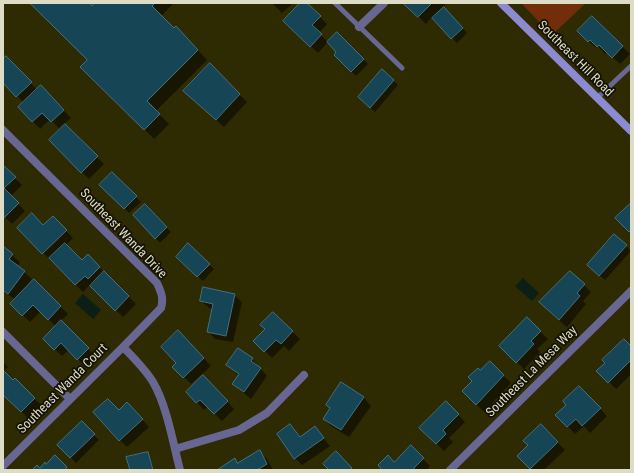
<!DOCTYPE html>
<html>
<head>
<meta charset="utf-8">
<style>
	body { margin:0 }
	#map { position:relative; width:634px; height:473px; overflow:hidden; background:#2e2a02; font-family:"Roboto Condensed",sans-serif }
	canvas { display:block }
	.frame { position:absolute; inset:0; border:4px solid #dddcc6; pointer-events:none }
</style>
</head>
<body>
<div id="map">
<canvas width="634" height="473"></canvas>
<div class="frame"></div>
</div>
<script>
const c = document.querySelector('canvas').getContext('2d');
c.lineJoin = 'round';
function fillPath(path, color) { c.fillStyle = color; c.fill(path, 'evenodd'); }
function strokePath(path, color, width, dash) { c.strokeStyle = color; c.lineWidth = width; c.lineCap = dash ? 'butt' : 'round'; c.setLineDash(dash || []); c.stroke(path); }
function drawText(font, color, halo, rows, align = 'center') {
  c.font = font + ' "Roboto Condensed",sans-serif'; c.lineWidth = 3.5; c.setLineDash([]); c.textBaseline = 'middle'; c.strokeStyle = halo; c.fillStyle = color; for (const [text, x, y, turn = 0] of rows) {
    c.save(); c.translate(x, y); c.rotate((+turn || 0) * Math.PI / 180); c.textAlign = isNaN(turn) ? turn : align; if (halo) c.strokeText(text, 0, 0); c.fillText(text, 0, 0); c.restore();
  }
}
fillPath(new Path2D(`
	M 521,3 L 586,3 L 552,35 Z`), '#722e08');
fillPath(new Path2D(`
	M 523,278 L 539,293 L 532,301 L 515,286 Z
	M 83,294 L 101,310 L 93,319 L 75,303 Z`), '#0c1f17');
fillPath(new Path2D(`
	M 32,3 L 88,3 L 92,7 L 96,3 L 174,3 L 161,16 L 174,29 L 186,37 L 207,60 L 156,111 L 169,124 L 154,139 L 82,67 L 89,60 Z
	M 272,3 L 293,3 L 282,13 Z
	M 301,3 L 306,3 L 327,24 L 319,33 L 328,42 L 337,33 L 368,64 L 356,76 L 335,55 L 338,52 L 328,42 L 318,53 L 284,21 Z
	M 405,3 L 447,3 L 436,13 L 449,13 L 467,33 L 457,43 L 432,17 L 426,24 Z
	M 592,17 L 630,54 L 620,64 L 607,52 L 605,54 L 598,46 L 596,48 L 578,31 Z
	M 3,60 L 14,64 L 37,90 L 41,87 L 71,118 L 64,124 L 104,164 L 89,179 L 50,140 L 61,130 L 50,119 L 40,129 L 19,107 L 24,103 L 3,81 Z
	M 210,65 L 247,102 L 224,127 L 192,98 Z
	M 394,81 L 398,85 L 375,112 L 364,102 Z
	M 3,166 L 22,185 L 11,196 L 25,211 L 12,224 L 3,215 Z
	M 112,173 L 141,202 L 129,213 L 101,185 Z
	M 145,205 L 171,232 L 160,243 L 134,215 Z
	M 53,217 L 73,238 L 66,245 L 82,261 L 88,256 L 136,304 L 123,317 L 90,285 L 83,292 L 18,228 L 43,226 Z
	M 188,245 L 214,269 L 203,281 L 177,257 Z
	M 626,246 L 631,251 L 605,280 L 593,270 Z
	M 3,248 L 20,262 L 17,266 L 32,279 L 25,289 L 34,281 L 68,314 L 61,321 L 95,356 L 85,366 L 69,350 L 62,356 L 44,339 L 56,327 L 41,311 L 30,322 L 11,304 L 16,300 L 3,291 Z
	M 570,272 L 591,292 L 583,301 L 586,304 L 567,327 L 547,310 Z
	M 234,295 L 242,302 L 233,342 L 215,339 L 208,331 L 213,309 L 209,308 L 201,301 Z
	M 273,313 L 300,339 L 289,351 L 284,346 L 272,358 L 255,341 L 266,329 Z
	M 527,319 L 548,339 L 537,349 L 540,352 L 524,369 L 500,346 Z
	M 178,331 L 211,366 L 191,384 L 174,367 L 178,363 Z
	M 631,347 L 631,374 L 616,389 L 598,371 L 606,363 Z
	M 252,359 L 267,376 L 251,399 L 233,384 L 239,376 L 227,365 Z
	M 3,362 L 8,367 L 3,371 Z
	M 490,362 L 511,383 L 484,412 L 463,391 Z
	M 3,375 L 13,381 L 15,379 L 42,406 L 29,419 L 3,394 Z
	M 211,384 L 234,409 L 222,421 L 208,407 L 204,410 L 187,392 Z
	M 341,384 L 364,398 L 371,406 L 349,437 L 331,426 L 324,419 L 330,408 Z
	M 579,387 L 607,416 L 590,433 L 584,426 L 575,434 L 557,415 L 567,405 Z
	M 446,402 L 465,422 L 449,438 L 453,442 L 444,451 L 421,428 Z
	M 134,411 L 149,427 L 127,447 L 120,440 L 119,412 Z
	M 82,423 L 99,440 L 76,463 L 59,445 Z
	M 290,425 L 301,437 L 315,428 L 330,446 L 302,465 L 295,458 Z
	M 541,425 L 565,450 L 544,470 L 533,470 L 519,456 L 529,445 Z
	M 411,447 L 430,466 L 427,470 L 384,470 L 395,463 Z
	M 259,452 L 267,459 L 273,470 L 218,470 L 234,460 L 238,464 Z
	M 148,453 L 154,470 L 131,470 Z`), '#0007');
const building = new Path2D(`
	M 30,3 L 90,3 L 92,6 L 95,3 L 155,3 L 152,6 L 174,28 L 176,26 L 198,50 L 147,101 L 160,114 L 144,130 L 80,67 L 87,60 Z
	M 300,3 L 307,3 L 321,16 L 312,25 L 322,34 L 310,47 L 283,21 Z
	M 403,3 L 432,3 L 418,17 Z
	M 444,7 L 463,28 L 451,39 L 432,18 Z
	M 592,16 L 623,46 L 612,58 L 599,45 L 597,47 L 590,40 L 588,42 L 577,31 Z
	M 337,32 L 364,59 L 351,72 L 334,55 L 336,52 L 327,42 Z
	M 6,56 L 32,82 L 16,97 L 3,83 L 3,59 Z
	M 210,63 L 240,94 L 216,120 L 183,91 Z
	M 382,69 L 394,80 L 370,108 L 358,97 Z
	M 41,85 L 64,110 L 51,122 L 42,113 L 32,122 L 18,107 Z
	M 65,124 L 98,156 L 81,173 L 49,140 Z
	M 3,165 L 16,177 L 4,188 L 19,203 L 4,218 Z
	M 112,172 L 137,196 L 124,209 L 99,185 Z
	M 631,203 L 631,230 L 629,232 L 615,218 Z
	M 145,204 L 167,227 L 155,239 L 133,215 Z
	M 32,213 L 43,225 L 53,216 L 67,230 L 42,254 L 17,228 Z
	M 614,234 L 627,245 L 599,276 L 587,265 Z
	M 65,243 L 82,260 L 88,254 L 100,267 L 88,279 L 85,276 L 75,285 L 49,258 Z
	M 188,243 L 210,264 L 197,277 L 176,257 Z
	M 3,246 L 13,254 L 9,259 L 25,271 L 8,294 L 3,290 Z
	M 104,271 L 129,296 L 115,311 L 90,286 Z
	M 570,271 L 585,284 L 577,293 L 580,296 L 559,320 L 539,302 Z
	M 34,279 L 61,306 L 48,320 L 33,305 L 22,316 L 10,304 Z
	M 203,287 L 235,294 L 226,336 L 207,332 L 213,304 L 200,301 Z
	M 273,312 L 293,331 L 281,344 L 276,340 L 264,352 L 253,341 L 265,329 L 260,325 Z
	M 527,317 L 541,331 L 531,341 L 534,344 L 516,363 L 499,346 Z
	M 61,320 L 89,348 L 77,360 L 61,343 L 54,350 L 43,339 Z
	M 178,330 L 204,358 L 183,378 L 172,367 L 176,363 L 161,347 Z
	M 624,339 L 631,346 L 631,360 L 608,383 L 596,371 L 605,363 L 602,360 Z
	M 238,348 L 253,358 L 251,361 L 261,368 L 244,392 L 232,384 L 239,374 L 226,365 Z
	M 490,361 L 504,375 L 476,405 L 462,391 L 472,381 L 468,377 L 478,368 L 480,370 Z
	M 5,372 L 13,380 L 15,378 L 35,398 L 21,412 L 3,395 L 3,373 Z
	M 203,375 L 228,401 L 214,414 L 200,400 L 196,403 L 186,392 Z
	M 341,382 L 364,397 L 341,430 L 323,419 L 330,408 L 326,405 Z
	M 579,386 L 601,408 L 582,426 L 576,419 L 567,427 L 555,415 L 566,405 L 563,401 Z
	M 108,399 L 119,410 L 127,402 L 143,419 L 119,441 L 93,412 Z
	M 446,401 L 459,414 L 443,430 L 446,434 L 436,444 L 419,428 Z
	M 82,421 L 95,434 L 70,458 L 57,445 Z
	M 290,424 L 300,437 L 315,426 L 324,438 L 294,459 L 277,434 Z
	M 541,424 L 558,442 L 530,469 L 517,456 L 528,445 L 523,441 Z
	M 411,445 L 424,458 L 414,468 L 414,470 L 382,470 L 378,465 L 388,455 L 394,462 Z
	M 260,450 L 267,464 L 257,470 L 217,470 L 235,458 L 237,463 Z
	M 336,451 L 352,468 L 350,470 L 329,470 L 323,464 Z
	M 148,452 L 153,470 L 130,470 L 126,457 Z
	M 55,455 L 67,467 L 65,470 L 32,470 L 37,465 L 40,468 L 45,462 L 46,464 Z`);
fillPath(building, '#164555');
strokePath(building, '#437082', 1);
strokePath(new Path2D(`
	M 335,3 L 402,68
	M 597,98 L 631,66`), '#686793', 5);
strokePath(new Path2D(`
	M 359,27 L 384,3
	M 3,130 L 157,283 C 161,292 164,298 161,308 L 123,347 C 134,358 145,369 153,382 C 167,406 173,443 180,470
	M 3,332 L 70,399
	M 175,449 L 239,430 L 267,413 L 304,375
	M 3,466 L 123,347
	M 450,470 L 631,291`), '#686793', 8);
strokePath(new Path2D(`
	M 501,3 L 631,131`), '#8c8ad0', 8);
drawText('13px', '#dddcc6', '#141204', [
	["Southeast Hill Road",575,59,45],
	["Southeast Wanda Drive",123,234,46],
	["Southeast La Mesa Way",532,372,-45],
	["Southeast Wanda Court",63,389,-45]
]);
</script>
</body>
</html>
